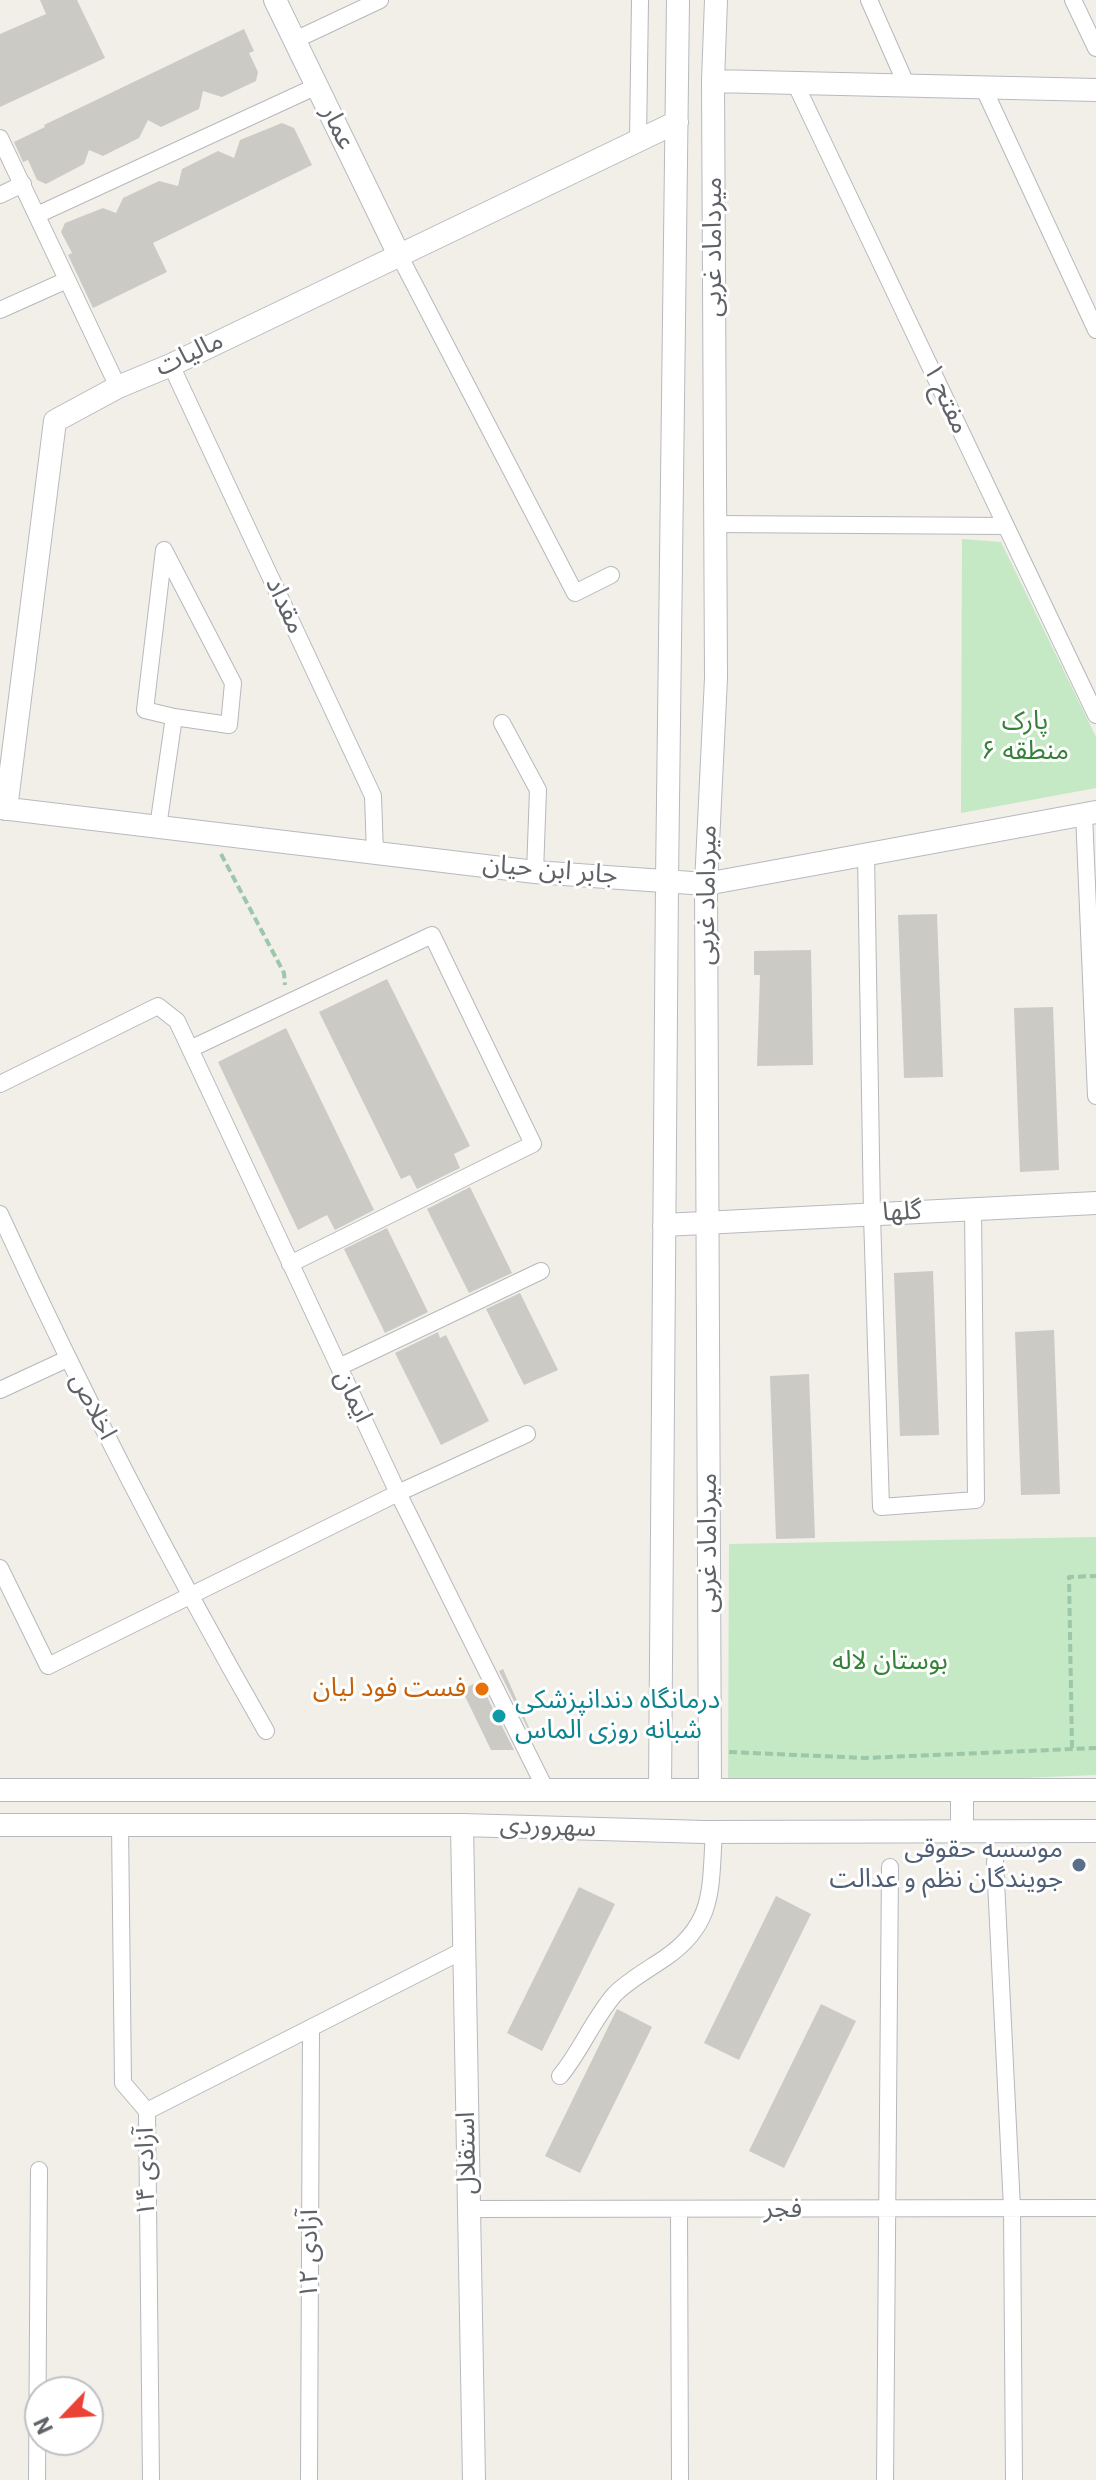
<!DOCTYPE html>
<html>
<head>
<meta charset="utf-8">
<style>
	body { margin:0 }
	#map { position:relative; width:1096px; height:2480px; overflow:hidden; background:#f1efe8; font-family:Roboto,sans-serif }
	canvas { display:block }
	.north { position:absolute; left:24px; top:2376px; width:80px; height:80px; box-sizing:border-box; background:#fff; border:2px solid #bfc1c3; border-radius:50%; rotate:245deg; font-size:22px; font-weight:700; line-height:32px; text-align:center; color:#5f6368 }
	.north::after { content:''; display:block; margin:auto; width:28px; height:36px; background:#ea4335; clip-path:polygon(50% 0,100% 100%,50% 72%,0 100%) }
</style>
</head>
<body>
<div id="map">
<canvas width="1096" height="2480"></canvas>
<div class="north">N</div>
</div>
<script>
const c = document.querySelector('canvas').getContext('2d');
c.lineJoin = 'round';
function fillPath(path, color) { c.fillStyle = color; c.fill(path, 'evenodd'); }
function strokePath(path, color, width, dash) { c.strokeStyle = color; c.lineWidth = width; c.lineCap = dash ? 'butt' : 'round'; c.setLineDash(dash || []); c.stroke(path); }
function drawText(font, color, halo, rows, align = 'center') {
  c.font = font + ' Roboto,"Noto Sans Arabic",sans-serif'; c.lineWidth = 6; c.setLineDash([]); c.textBaseline = 'middle'; c.strokeStyle = halo; c.fillStyle = color; for (const [text, x, y, turn = 0] of rows) {
    c.save(); c.translate(x, y); c.rotate((+turn || 0) * Math.PI / 180); c.textAlign = isNaN(turn) ? turn : align; if (halo) c.strokeText(text, 0, 0); c.fillText(text, 0, 0); c.restore();
  }
}
fillPath(new Path2D(`
	M 962,539 L 1001,542 L 1096,737 L 1096,788 L 961,813 Z
	M 1096,1537 L 1096,1775 L 728,1790 L 729,1544 Z`), '#c5e8c5');
fillPath(new Path2D(`
	M 40,0 L 77,0 L 105,58 L 0,107 L 0,34 L 46,14 Z
	M 244,29 L 254,51 L 249,53 L 258,72 L 256,81 L 222,97 L 203,91 L 199,109 L 161,127 L 148,120 L 139,138 L 103,156 L 89,150 L 84,164 L 46,184 L 37,180 L 28,160 L 23,162 L 14,142 L 45,127 L 44,125 Z
	M 282,123 L 294,128 L 312,165 L 153,243 L 167,272 L 93,308 L 68,255 L 72,253 L 61,232 L 65,223 L 103,208 L 116,213 L 123,198 L 159,181 L 178,186 L 182,169 L 218,151 L 234,158 L 240,140 Z
	M 937,914 L 943,1077 L 904,1078 L 898,915 Z
	M 811,950 L 813,1065 L 757,1066 L 760,975 L 754,975 L 754,951 Z
	M 387,979 L 470,1146 L 454,1154 L 460,1168 L 417,1189 L 410,1175 L 401,1179 L 319,1012 Z
	M 1053,1007 L 1059,1170 L 1020,1172 L 1014,1008 Z
	M 286,1028 L 374,1210 L 335,1230 L 327,1215 L 298,1230 L 218,1062 Z
	M 470,1187 L 512,1273 L 469,1293 L 427,1209 Z
	M 387,1228 L 428,1312 L 385,1333 L 344,1249 Z
	M 933,1271 L 939,1435 L 900,1436 L 894,1273 Z
	M 520,1293 L 558,1370 L 524,1385 L 486,1309 Z
	M 1054,1330 L 1060,1494 L 1021,1495 L 1015,1332 Z
	M 438,1332 L 440,1338 L 446,1335 L 489,1421 L 441,1445 L 395,1353 Z
	M 809,1374 L 815,1538 L 776,1539 L 770,1376 Z
	M 503,1669 L 535,1741 L 534,1741 L 499,1671 Z
	M 479,1681 L 514,1750 L 491,1750 L 462,1690 Z
	M 579,1887 L 615,1904 L 542,2051 L 507,2033 Z
	M 776,1896 L 811,1914 L 739,2060 L 704,2043 Z
	M 821,2004 L 856,2021 L 784,2168 L 749,2151 Z
	M 617,2009 L 652,2027 L 580,2173 L 545,2156 Z`), '#cccac5');
const street = new Path2D(`
	M 869,0 L 907,86
	M 1073,0 L 1096,48
	M 295,40 L 380,0
	M 795,83 L 1096,715
	M 983,87 L 1096,330
	M 0,138 L 118,387
	M 638,140 L 640,0
	M 0,195 L 23,184
	M 37,215 L 317,86
	M 399,255 L 575,593 L 611,575
	M 0,310 L 67,280
	M 171,365 L 373,796 L 375,853
	M 715,524 L 1006,526
	M 502,723 L 538,790 L 535,872
	M 1084,814 L 1096,1096
	M 158,827 L 174,717 L 145,710 L 164,550 L 233,683 L 229,725 L 174,717
	M 866,854 L 872,1215 L 881,1507 L 976,1500 L 973,1209
	M 190,1049 L 432,935 L 533,1144 L 290,1264
	M 0,1084 L 158,1006 L 177,1021 L 398,1493 L 546,1790
	M 0,1214 C 81,1391 170,1563 266,1731
	M 339,1367 L 541,1271
	M 0,1390 L 67,1359
	M 0,1568 L 48,1666 L 398,1493 L 527,1434
	M 120,1825 L 123,2083 L 147,2111 L 151,2480
	M 995,1861 L 1012,2208 L 1014,2480
	M 560,2076 C 581,2051 593,2019 615,1994 C 629,1980 649,1969 665,1958 C 716,1923 710,1887 714,1832
	M 147,2111 L 464,1950
	M 469,2209 L 1096,2208
	M 679,2209 L 680,2480
	M 37,2480 L 39,2170
	M 309,2480 L 311,2028
	M 885,2480 L 890,1867`);
const secondary = new Path2D(`
	M 275,0 L 399,255
	M 713,81 L 1096,90
	M 0,808 L 535,872 L 706,884 L 1096,812
	M 6,809 L 55,421 L 118,387 L 171,365 L 677,122
	M 664,1225 L 1096,1203
	M 0,1790 L 1096,1790
	M 660,1790 L 667,881 L 678,0
	M 710,1790 L 706,884 L 716,678 L 713,81 L 716,0
	M 0,1825 L 462,1825 L 704,1832 L 1096,1831
	M 462,1825 L 474,2480
	M 962,1830 L 962,1790`);
strokePath(street, '#b5b8bc', 18);
strokePath(secondary, '#b6babf', 24);
strokePath(new Path2D(`
	M 221,854 L 284,973 L 285,985
	M 1072,1748 L 1069,1577 L 1096,1576
	M 729,1752 L 865,1758 L 1096,1748`), '#9cc7a9', 4, [8, 4]);
strokePath(street, '#fff', 16);
strokePath(secondary, '#fff', 22);
for (const [x, y, r, color] of [
	[482,1689,8,"#e8710a"],
	[499,1716,8,"#0f9aa8"],
	[1079,1865,8,"#5c6f8a"]
]) { const dot = new Path2D(); dot.arc(x, y, r, 0, 2 * Math.PI); c.fillStyle = color; c.fill(dot); strokePath(dot, '#fff', 3); }
drawText('26px', '#5f6368', '#fff', [
	["عمار",337,128,64],
	["میرداماد غربی",714,247,-90],
	["مالیات",190,355,-25],
	["مفتح ۱",945,399,65],
	["مقداد",284,606,65],
	["جابر ابن حیان",550,871,5],
	["میرداماد غربی",708,895,-89],
	["گلها",902,1213,-3],
	["ایمان",352,1397,65],
	["اخلاص",92,1407,63],
	["میرداماد غربی",709,1543,-90],
	["سهروردی",548,1828,2],
	["استقلال",468,2153,-91],
	["آزادی ۱۴",147,2172,-91],
	["فجر",783,2210],
	["آزادی ۱۲",310,2254,-90]
]);
drawText('26px', '#348238', '#fff', [
	["پارک",1025,722],
	["منطقه ۶",1025,752],
	["بوستان لاله",890,1662]
]);
drawText('26px', '#c56008', '#fff', [
	["فست فود لیان",466,1689]
], 'right');
drawText('26px', '#0d838f', '#fff', [
	["درمانگاه دندان‍‍پزشکی",515,1701],
	["شبانه روزی الماس",515,1731]
], 'left');
drawText('26px', '#4e5e75', '#fff', [
	["موسسه حقوقی",1063,1850],
	["جویندگان نظم و عدالت",1063,1880]
], 'right');
</script>
</body>
</html>
